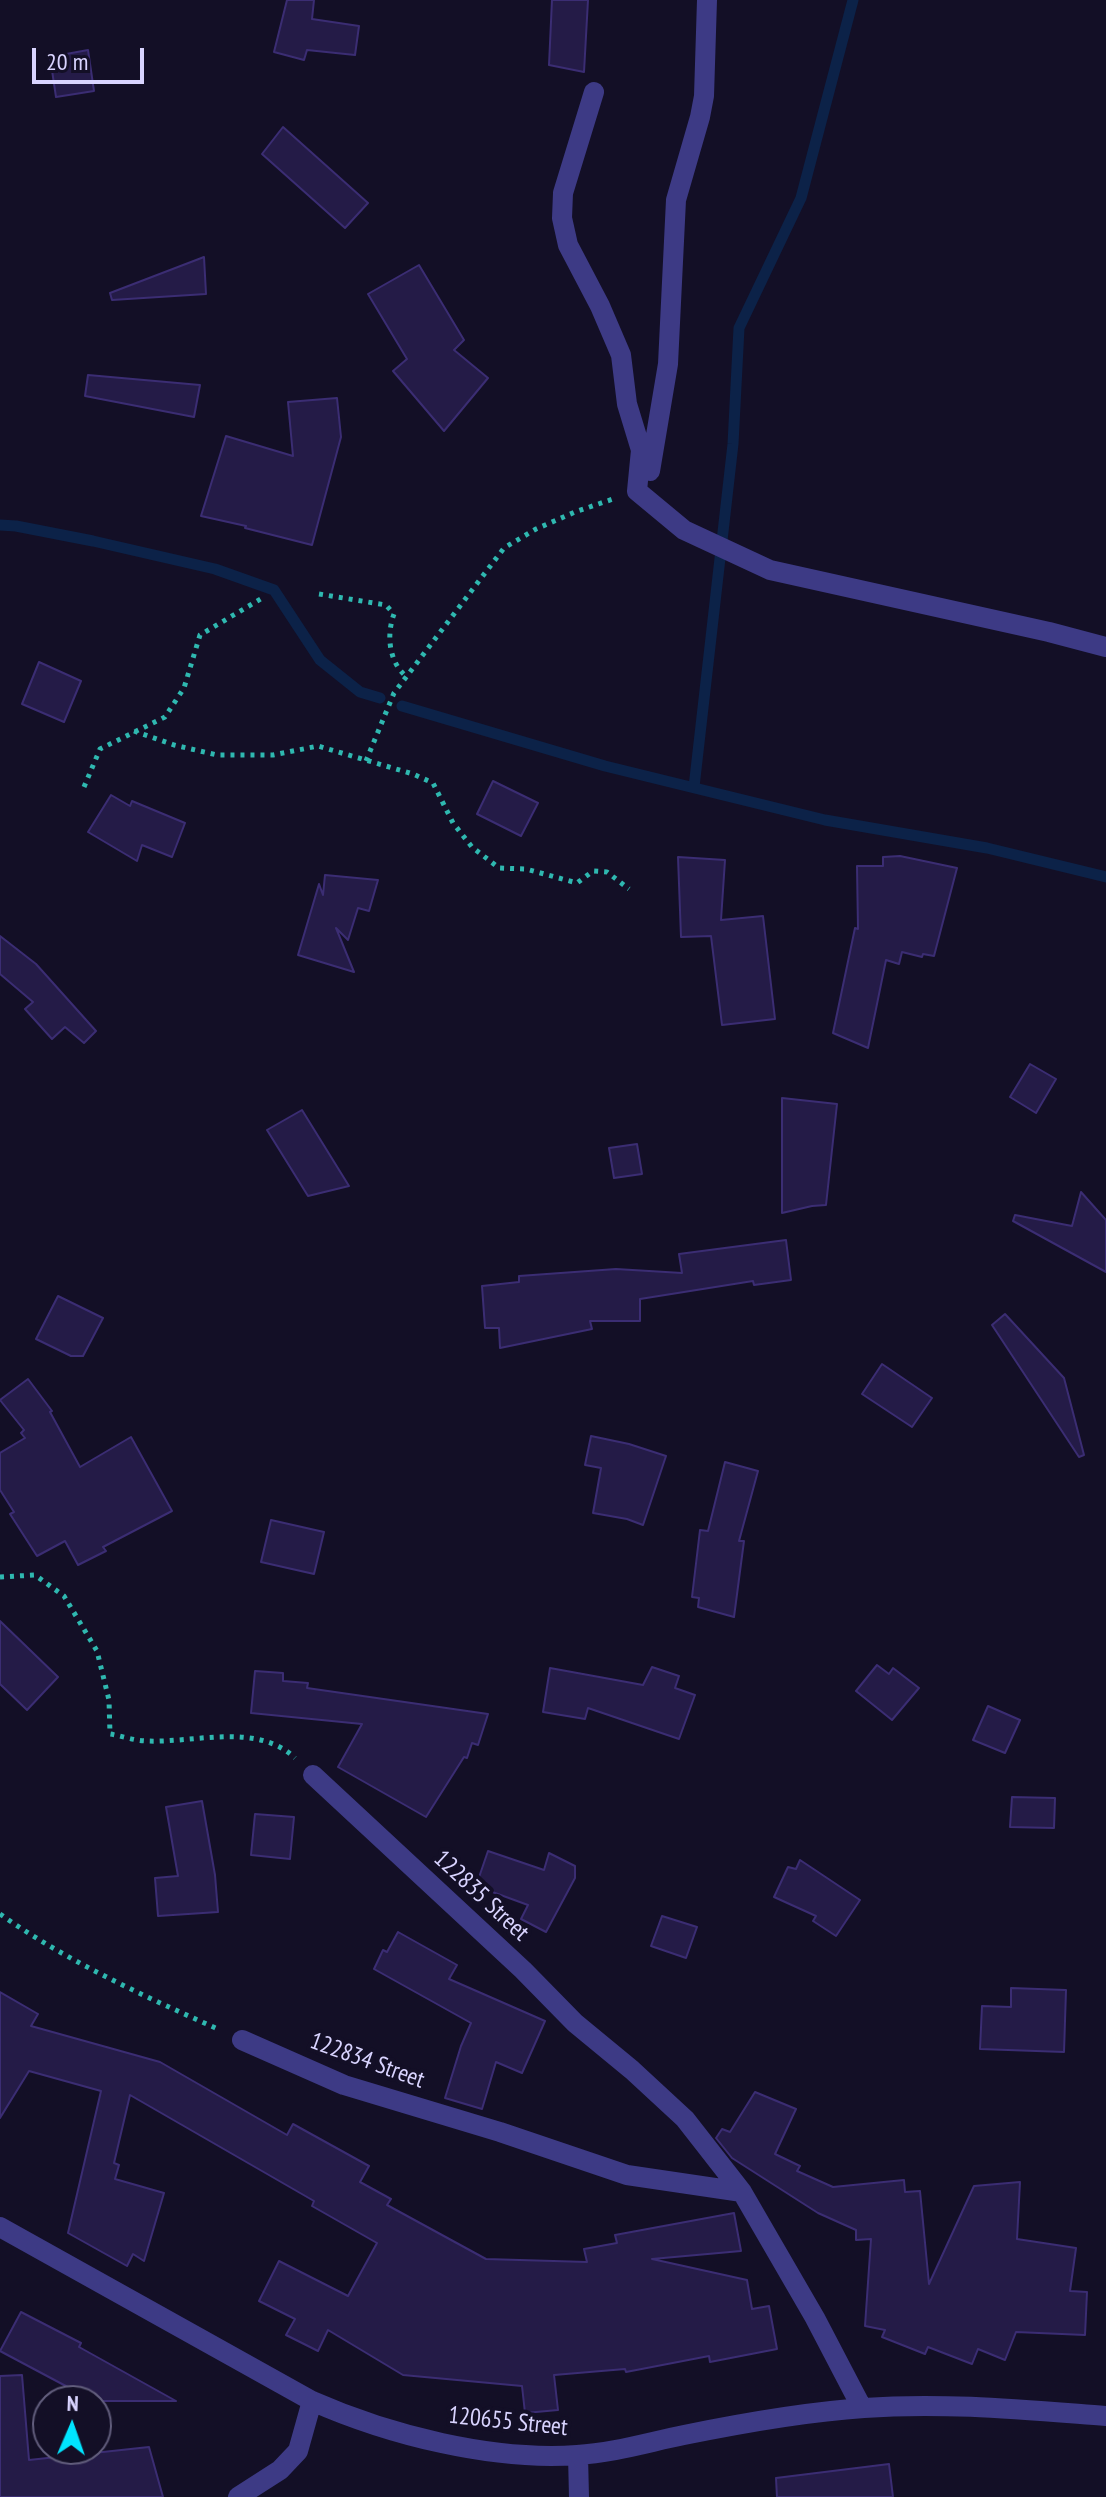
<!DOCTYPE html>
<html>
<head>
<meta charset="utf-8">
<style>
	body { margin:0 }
	#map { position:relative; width:1106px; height:2497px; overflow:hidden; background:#130f26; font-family:"PT Sans Narrow",sans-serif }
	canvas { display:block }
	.north { position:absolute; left:32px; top:2385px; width:80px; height:80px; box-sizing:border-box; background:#130f26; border:2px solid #625e7d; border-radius:50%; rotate:2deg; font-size:22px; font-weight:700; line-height:32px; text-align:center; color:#d9d4ff }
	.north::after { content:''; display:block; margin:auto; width:28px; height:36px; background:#00e5ff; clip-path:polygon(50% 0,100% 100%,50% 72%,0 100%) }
	.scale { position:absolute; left:32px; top:48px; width:112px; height:36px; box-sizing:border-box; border:4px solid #d9d4ff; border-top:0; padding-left:10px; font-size:24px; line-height:28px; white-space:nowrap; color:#d9d4ff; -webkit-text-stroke:6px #130f26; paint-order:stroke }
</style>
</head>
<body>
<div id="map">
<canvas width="1106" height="2497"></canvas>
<div class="north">N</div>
<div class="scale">20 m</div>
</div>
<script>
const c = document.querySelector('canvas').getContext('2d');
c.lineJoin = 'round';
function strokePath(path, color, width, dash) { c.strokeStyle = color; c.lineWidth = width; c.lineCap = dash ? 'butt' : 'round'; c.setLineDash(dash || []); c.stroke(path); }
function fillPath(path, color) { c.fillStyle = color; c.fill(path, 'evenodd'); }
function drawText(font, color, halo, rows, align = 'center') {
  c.font = font + ' "PT Sans Narrow",sans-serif'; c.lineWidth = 8; c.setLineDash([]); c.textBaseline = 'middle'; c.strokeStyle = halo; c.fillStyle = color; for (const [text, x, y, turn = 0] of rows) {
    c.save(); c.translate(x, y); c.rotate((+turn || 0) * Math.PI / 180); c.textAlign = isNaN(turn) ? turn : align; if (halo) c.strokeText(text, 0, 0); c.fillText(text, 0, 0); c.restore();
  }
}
strokePath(new Path2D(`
	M 0,525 L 16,526 L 93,541 L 215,569 L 274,590 L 320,660 L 360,692 L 380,698
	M 402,706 L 605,766 L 825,820 L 987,848 L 1106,877
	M 694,787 L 733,444 L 739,328 L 801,198 L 853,0`), '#0c2248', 11);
const building = new Path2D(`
	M 287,0 L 314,0 L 312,19 L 359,26 L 355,55 L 307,50 L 304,60 L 274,52 Z
	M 552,0 L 588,0 L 584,72 L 549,65 Z
	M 88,50 L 94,91 L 56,97 L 50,57 Z
	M 283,127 L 368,203 L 345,228 L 262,154 Z
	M 204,257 L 206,294 L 112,300 L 110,293 Z
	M 419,265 L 464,340 L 454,350 L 488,378 L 444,431 L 393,371 L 407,359 L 368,294 Z
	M 88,375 L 200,385 L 194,417 L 85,396 Z
	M 337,398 L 341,437 L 312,545 L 245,528 L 246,526 L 201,516 L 226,436 L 293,456 L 288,402 Z
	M 39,662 L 81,681 L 64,722 L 22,704 Z
	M 493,781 L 538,803 L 521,836 L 477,814 Z
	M 111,795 L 130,806 L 132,801 L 185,823 L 172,857 L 142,845 L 137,861 L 88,832 Z
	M 900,856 L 957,868 L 934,956 L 923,954 L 922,957 L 902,952 L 899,964 L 886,960 L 868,1048 L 833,1033 L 855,928 L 858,929 L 857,866 L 883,866 L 883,857 Z
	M 678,857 L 725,860 L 721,920 L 763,916 L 775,1019 L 722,1025 L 711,936 L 681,937 Z
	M 325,875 L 378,880 L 369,911 L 358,908 L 348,940 L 336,928 L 354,972 L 298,955 L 319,884 L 323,895 Z
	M 0,936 L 36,964 L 96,1031 L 84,1043 L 65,1027 L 52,1039 L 25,1009 L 33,1002 L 0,974 Z
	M 1030,1064 L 1056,1079 L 1036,1113 L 1010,1097 Z
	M 782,1098 L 837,1104 L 826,1205 L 812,1206 L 782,1213 Z
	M 302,1110 L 349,1186 L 308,1196 L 267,1130 Z
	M 637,1144 L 642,1174 L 614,1178 L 609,1148 Z
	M 1081,1192 L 1106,1220 L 1106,1272 L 1013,1221 L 1015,1215 L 1072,1226 Z
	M 786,1240 L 791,1280 L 754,1285 L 753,1281 L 640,1299 L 640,1321 L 590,1321 L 592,1329 L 500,1348 L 499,1328 L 485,1328 L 482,1286 L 519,1282 L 519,1276 L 616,1269 L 682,1273 L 679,1254 Z
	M 58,1296 L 103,1318 L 83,1356 L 71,1356 L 36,1339 Z
	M 1005,1314 L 1064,1378 L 1084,1455 L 1079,1457 L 992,1325 Z
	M 882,1364 L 932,1398 L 912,1427 L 862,1394 Z
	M 28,1379 L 52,1411 L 50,1412 L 80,1467 L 131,1437 L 172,1511 L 103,1547 L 106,1551 L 78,1565 L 65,1541 L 37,1556 L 10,1514 L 14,1512 L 0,1490 L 0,1453 L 25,1438 L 21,1433 L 24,1430 L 0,1400 Z
	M 591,1436 L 629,1444 L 666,1456 L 643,1525 L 627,1519 L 593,1513 L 601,1468 L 585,1465 Z
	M 725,1462 L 758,1471 L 739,1541 L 744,1541 L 734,1617 L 698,1607 L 699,1598 L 692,1597 L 700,1530 L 708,1531 Z
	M 271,1520 L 324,1532 L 314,1574 L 261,1562 Z
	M 0,1621 L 58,1677 L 27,1710 L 0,1684 Z
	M 877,1665 L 889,1674 L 893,1668 L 919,1688 L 892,1720 L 856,1691 Z
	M 652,1667 L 679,1676 L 675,1688 L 695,1695 L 679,1739 L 588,1708 L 585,1719 L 543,1712 L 550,1668 L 643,1685 Z
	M 255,1671 L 283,1673 L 283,1681 L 308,1683 L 307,1688 L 488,1714 L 478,1745 L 472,1743 L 467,1758 L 464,1757 L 426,1817 L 338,1767 L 362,1724 L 251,1713 Z
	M 988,1706 L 1020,1720 L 1005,1753 L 973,1740 Z
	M 1012,1797 L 1055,1798 L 1054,1828 L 1010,1827 Z
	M 202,1801 L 215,1875 L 218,1912 L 158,1916 L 155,1878 L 178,1876 L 166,1807 Z
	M 255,1814 L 294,1817 L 290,1859 L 251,1855 Z
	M 488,1851 L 544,1870 L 549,1853 L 575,1866 L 575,1878 L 546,1932 L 521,1919 L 528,1905 L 476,1886 Z
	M 800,1860 L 860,1900 L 836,1936 L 813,1921 L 816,1916 L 774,1897 L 788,1867 L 796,1869 Z
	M 662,1916 L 697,1927 L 686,1958 L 651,1946 Z
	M 398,1932 L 457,1965 L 449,1979 L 545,2021 L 522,2073 L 496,2062 L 482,2109 L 445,2098 L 461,2046 L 471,2023 L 374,1969 L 383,1950 L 387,1952 Z
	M 1011,1988 L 1066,1990 L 1064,2052 L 980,2049 L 982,2006 L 1011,2007 Z
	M 0,1992 L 38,2014 L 31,2026 L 160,2062 L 287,2135 L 293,2124 L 369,2166 L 360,2182 L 391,2199 L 387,2205 L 486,2259 L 587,2262 L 584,2249 L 617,2243 L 615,2235 L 734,2213 L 741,2251 L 652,2259 L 747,2280 L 752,2309 L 769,2306 L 777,2349 L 710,2362 L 709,2356 L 626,2372 L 625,2369 L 554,2375 L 558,2410 L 525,2413 L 522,2386 L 403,2375 L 328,2330 L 318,2351 L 286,2335 L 295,2319 L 259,2301 L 279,2261 L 348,2296 L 377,2243 L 312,2206 L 314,2201 L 130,2095 L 114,2163 L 119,2165 L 115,2179 L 164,2193 L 144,2261 L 133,2254 L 127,2266 L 68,2233 L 101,2091 L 29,2071 L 0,2118 Z
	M 755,2092 L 796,2109 L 775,2154 L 800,2166 L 797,2171 L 833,2187 L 904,2180 L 905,2192 L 920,2191 L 929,2284 L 974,2186 L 1020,2182 L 1017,2239 L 1076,2248 L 1070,2291 L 1087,2292 L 1085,2335 L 1016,2332 L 1005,2360 L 978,2349 L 972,2364 L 928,2347 L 925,2354 L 882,2337 L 885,2330 L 865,2326 L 871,2239 L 856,2240 L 856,2230 L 818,2213 L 732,2158 L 716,2138 L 722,2129 L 730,2132 Z
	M 21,2312 L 81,2343 L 79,2347 L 176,2401 L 94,2401 L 0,2351 Z
	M 22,2375 L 29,2460 L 149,2447 L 163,2497 L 0,2497 L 0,2376 Z
	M 889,2464 L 893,2497 L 777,2497 L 776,2478 Z`);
fillPath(building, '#241b47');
strokePath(building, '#3b2d73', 2);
strokePath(new Path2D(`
	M 319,594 L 386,605 L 394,614 C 386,635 389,663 407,677
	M 134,731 L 174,745 L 217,755 L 273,755 L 318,746 L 413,774 L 433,783 L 453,823 L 472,847 L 499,868 L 526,869 L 577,883 L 593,871 L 607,872 L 629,889
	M 366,761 L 394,693 L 504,548 L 536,529 L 575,512 L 613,499
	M 84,787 L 100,749 L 165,717 L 184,688 L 200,635 L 264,597
	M 0,1577 L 35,1575 L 64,1596 L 97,1651 L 109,1700 L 110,1734 C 122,1736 135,1741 148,1741 C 194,1743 257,1722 295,1758
	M 0,1914 C 68,1962 144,1996 220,2030`), '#2fb8b0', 5, [4, 6]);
strokePath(new Path2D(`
	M 594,92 L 563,193 L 562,218 L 568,245 L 600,306 L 621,355 L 627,404 L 641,450 L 637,491 L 684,530 L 770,570 L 1049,632 L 1106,647
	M 650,471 L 668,364 L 676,200 L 700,117 L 704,96 L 707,0
	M 313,1775 L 523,1970 L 575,2023 L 632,2070 L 685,2119 L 742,2192 L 815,2318 L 862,2408
	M 242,2040 L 344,2085 L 500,2132 L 627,2175 L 742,2192
	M 0,2227 L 312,2401 C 389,2435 492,2461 577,2455 C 613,2453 649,2442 684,2435 C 743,2423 804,2412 864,2408 C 944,2402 1026,2410 1106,2416
	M 578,2455 L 579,2497
	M 238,2497 L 280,2470 L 298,2451 L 312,2401`), '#3d3a85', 20);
drawText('24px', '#d9d4ff', '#130f26', [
	["122835 Street",481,1896,43],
	["122834 Street",367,2061,20],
	["120655 Street",508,2422,6]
]);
</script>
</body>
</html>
